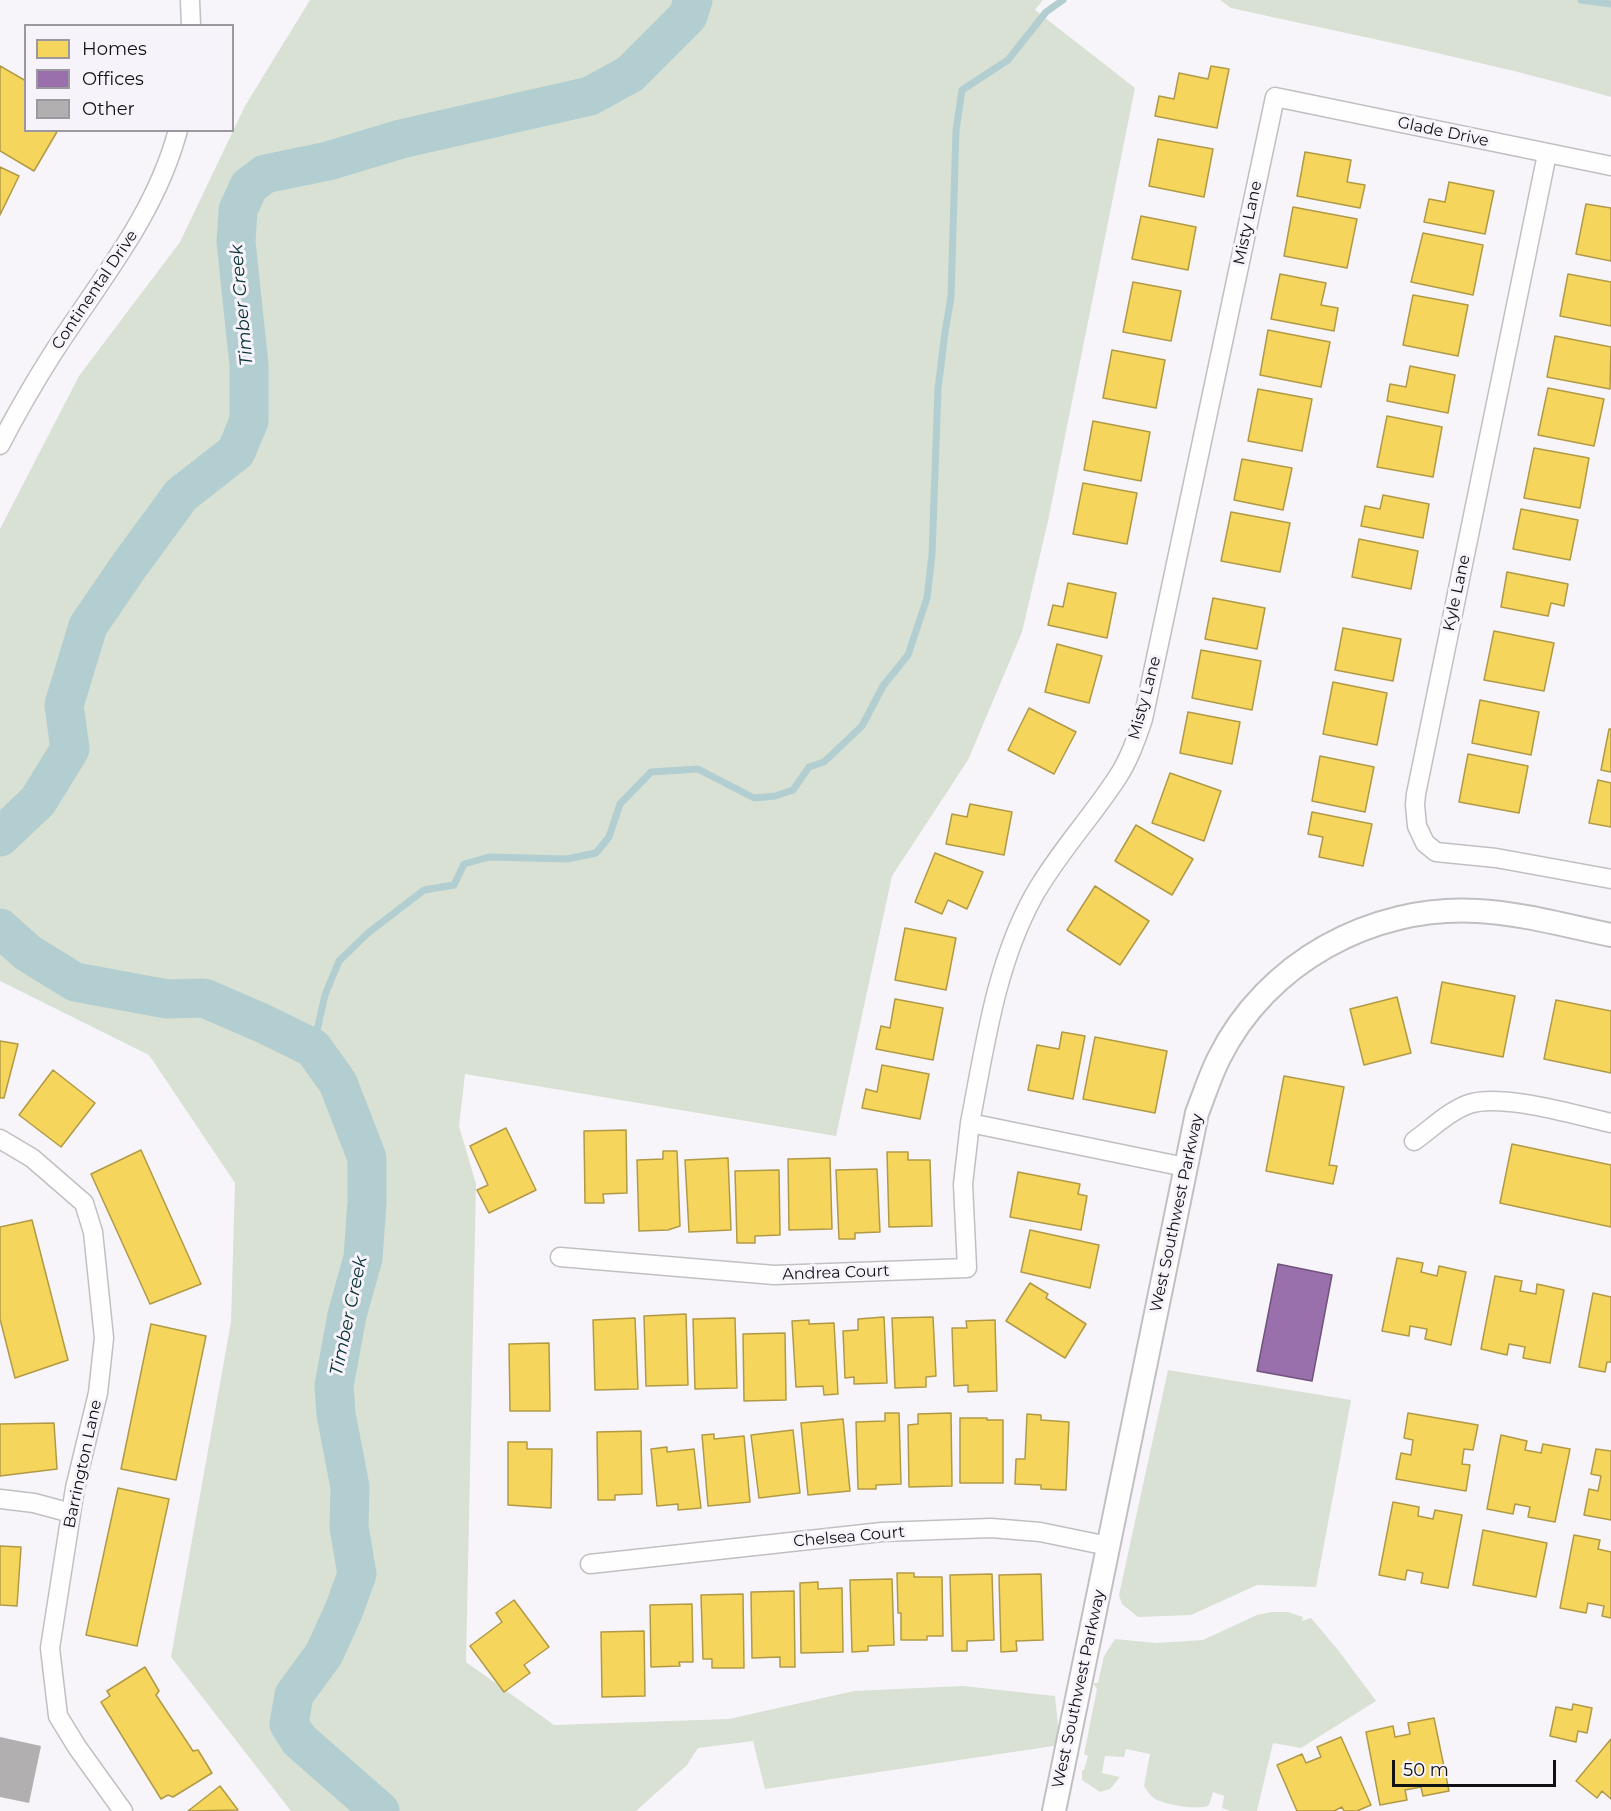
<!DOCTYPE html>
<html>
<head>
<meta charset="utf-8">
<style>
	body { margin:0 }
	#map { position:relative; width:1611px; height:1811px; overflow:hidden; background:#f7f5f9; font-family:Montserrat,sans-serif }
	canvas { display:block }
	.legend { position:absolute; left:24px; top:24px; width:210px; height:108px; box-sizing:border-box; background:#f7f3fb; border:2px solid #9b989e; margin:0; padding:8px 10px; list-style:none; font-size:18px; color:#111013 }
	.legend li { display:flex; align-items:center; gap:12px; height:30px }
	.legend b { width:30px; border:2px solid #9b989e }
	.scale { position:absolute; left:1392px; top:1760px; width:164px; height:27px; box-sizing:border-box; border:3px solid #111013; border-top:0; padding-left:8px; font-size:18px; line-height:21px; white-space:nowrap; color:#111013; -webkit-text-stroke:4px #f7f3fb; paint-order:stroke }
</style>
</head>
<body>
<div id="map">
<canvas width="1611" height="1811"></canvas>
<ul class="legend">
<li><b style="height:16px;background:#f6d55c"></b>Homes</li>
<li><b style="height:16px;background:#9970ab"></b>Offices</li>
<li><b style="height:16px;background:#b1afaf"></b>Other</li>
</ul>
<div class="scale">50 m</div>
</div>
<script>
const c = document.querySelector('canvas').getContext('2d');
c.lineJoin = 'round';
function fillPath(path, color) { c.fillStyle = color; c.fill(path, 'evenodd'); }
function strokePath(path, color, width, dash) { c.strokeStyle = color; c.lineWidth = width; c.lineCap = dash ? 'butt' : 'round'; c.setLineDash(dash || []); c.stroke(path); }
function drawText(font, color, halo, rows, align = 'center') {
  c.font = font + ' Montserrat,sans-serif'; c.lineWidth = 6; c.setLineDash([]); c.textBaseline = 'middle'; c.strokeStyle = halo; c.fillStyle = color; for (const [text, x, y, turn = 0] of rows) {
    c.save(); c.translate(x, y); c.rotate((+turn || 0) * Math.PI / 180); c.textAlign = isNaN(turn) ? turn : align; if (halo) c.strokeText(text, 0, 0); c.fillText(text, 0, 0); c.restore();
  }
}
fillPath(new Path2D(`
	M 310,0 L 1043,0 L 1035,10 L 1135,88 L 1048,521 L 1022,632 L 968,760 L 892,876 L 836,1136 L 465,1074 L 459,1126 L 476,1184 L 466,1662 L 554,1725 L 729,1719 L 854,1691 L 963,1686 L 1055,1696 L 1060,1745 L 765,1789 L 753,1741 L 698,1748 L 687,1765 L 636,1811 L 291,1811 L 171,1657 L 231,1322 L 235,1183 L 149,1055 L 0,981 L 0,529 L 79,376 L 180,242 L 245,106 Z
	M 1220,0 L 1611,0 L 1611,97 C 1486,61 1358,36 1231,8 Z
	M 1168,1370 L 1351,1400 L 1316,1587 L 1257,1585 L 1191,1615 L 1138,1617 L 1122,1604 L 1119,1595 Z
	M 1272,1612 L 1288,1612 L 1303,1617 L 1302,1621 L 1311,1618 L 1338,1650 L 1376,1701 L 1301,1748 L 1273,1743 L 1257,1811 L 1230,1811 L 1222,1808 L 1224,1796 L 1213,1792 L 1209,1805 C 1198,1811 1169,1805 1157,1800 C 1151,1797 1148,1792 1144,1786 L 1150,1754 L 1126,1749 L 1124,1757 L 1105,1756 L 1102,1773 L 1120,1777 L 1110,1789 L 1100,1792 L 1082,1780 L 1082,1770 L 1084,1770 L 1088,1756 L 1084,1754 L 1097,1689 L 1093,1683 L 1098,1683 L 1104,1656 L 1115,1639 L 1156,1643 L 1203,1640 L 1257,1615 Z`), '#d8e1d4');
const homes = new Path2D(`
	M 0,66 L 26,81 L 26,130 L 58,130 L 34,171 L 0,151 Z
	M 1211,66 L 1229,69 L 1217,128 L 1155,116 L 1159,96 L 1174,99 L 1179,73 L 1208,79 Z
	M 1158,139 L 1213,149 L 1204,197 L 1149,186 Z
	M 1305,152 L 1351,160 L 1347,182 L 1365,185 L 1360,208 L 1297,196 Z
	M 0,167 L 19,176 L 0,215 Z
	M 1449,182 L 1494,191 L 1485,234 L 1424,222 L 1429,199 L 1445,202 Z
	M 1586,204 L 1611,208 L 1611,261 L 1576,254 Z
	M 1293,207 L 1357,219 L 1347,268 L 1284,256 Z
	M 1141,216 L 1196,227 L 1188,270 L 1132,259 Z
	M 1423,233 L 1483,245 L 1473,295 L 1411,282 Z
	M 1280,274 L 1326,283 L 1321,305 L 1338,308 L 1334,331 L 1271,319 Z
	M 1568,274 L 1611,282 L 1611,326 L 1560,316 Z
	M 1133,282 L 1181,291 L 1171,341 L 1123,332 Z
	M 1413,295 L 1468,305 L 1458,356 L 1403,345 Z
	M 1268,330 L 1330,342 L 1321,387 L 1260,375 Z
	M 1555,336 L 1611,347 L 1610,389 L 1547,377 Z
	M 1112,350 L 1165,360 L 1156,408 L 1103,398 Z
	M 1410,366 L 1455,375 L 1448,413 L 1387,401 L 1390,384 L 1406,387 Z
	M 1548,388 L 1604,399 L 1594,446 L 1538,435 Z
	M 1258,389 L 1312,399 L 1302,451 L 1248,441 Z
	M 1387,416 L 1442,427 L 1433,477 L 1377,467 Z
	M 1093,421 L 1150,432 L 1141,481 L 1084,470 Z
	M 1534,448 L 1589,458 L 1580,508 L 1524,498 Z
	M 1242,459 L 1292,468 L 1283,510 L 1234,500 Z
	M 1083,483 L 1137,493 L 1127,544 L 1073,534 Z
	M 1383,495 L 1429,504 L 1423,538 L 1361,526 L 1365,506 L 1380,509 Z
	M 1521,509 L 1578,520 L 1570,560 L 1513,549 Z
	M 1231,512 L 1290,523 L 1280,572 L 1221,561 Z
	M 1359,539 L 1418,551 L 1411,589 L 1352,577 Z
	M 1507,572 L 1568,584 L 1564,606 L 1551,603 L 1548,616 L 1501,607 Z
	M 1068,583 L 1116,593 L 1107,638 L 1048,625 L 1053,605 L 1063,607 Z
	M 1213,598 L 1265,608 L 1257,649 L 1205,639 Z
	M 1343,628 L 1401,639 L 1393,681 L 1335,670 Z
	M 1494,631 L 1554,643 L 1544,691 L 1484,680 Z
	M 1057,644 L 1102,656 L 1089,703 L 1045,692 Z
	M 1201,650 L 1261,661 L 1252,710 L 1192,698 Z
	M 1333,682 L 1387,693 L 1377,745 L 1323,734 Z
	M 1480,700 L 1539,712 L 1531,755 L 1472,743 Z
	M 1029,708 L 1076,732 L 1054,774 L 1008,750 Z
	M 1188,712 L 1240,722 L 1232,764 L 1180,753 Z
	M 1609,729 L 1611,729 L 1611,772 L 1601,770 Z
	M 1468,754 L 1528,766 L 1519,813 L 1459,802 Z
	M 1320,756 L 1374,767 L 1365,812 L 1312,801 Z
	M 1170,773 L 1221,791 L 1204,841 L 1152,823 Z
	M 1598,780 L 1611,783 L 1611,827 L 1589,823 Z
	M 970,804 L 1012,812 L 1004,855 L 946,844 L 952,814 L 967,817 Z
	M 1312,812 L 1372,824 L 1363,866 L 1319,857 L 1323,837 L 1308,834 Z
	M 1136,825 L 1193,859 L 1172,895 L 1115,861 Z
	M 935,853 L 983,872 L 967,909 L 948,900 L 942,914 L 915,902 Z
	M 1095,886 L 1149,921 L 1120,965 L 1067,930 Z
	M 905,928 L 956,938 L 946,990 L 895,980 Z
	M 1442,982 L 1515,996 L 1503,1057 L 1431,1043 Z
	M 1397,997 L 1411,1053 L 1364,1065 L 1350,1009 Z
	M 895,999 L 943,1008 L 933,1060 L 876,1049 L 881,1026 L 890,1028 Z
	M 1556,1000 L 1611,1011 L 1611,1073 L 1544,1059 Z
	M 1062,1032 L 1085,1036 L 1073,1099 L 1028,1090 L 1037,1045 L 1059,1049 Z
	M 1095,1037 L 1167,1051 L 1155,1113 L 1083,1099 Z
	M 0,1041 L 18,1044 L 4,1098 L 0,1098 Z
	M 882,1065 L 929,1074 L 920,1119 L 862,1108 L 866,1089 L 877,1092 Z
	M 53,1070 L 95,1103 L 61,1147 L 19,1115 Z
	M 1284,1076 L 1344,1087 L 1329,1165 L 1337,1166 L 1333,1184 L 1266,1171 Z
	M 506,1128 L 536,1190 L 489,1213 L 477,1190 L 488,1185 L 470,1146 Z
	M 626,1130 L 627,1193 L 603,1194 L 604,1203 L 585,1203 L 584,1131 Z
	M 1512,1144 L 1611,1165 L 1611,1227 L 1500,1203 Z
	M 141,1150 L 201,1284 L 150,1304 L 91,1174 Z
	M 663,1151 L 677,1151 L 680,1226 L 668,1230 L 639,1231 L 637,1160 L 663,1159 Z
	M 887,1152 L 908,1152 L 908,1160 L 930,1160 L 932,1226 L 889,1227 Z
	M 728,1158 L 731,1230 L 689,1232 L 685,1160 Z
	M 830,1158 L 832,1229 L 789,1230 L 788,1159 Z
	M 877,1169 L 880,1232 L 855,1233 L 855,1239 L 839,1239 L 836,1170 Z
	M 779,1170 L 780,1235 L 755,1236 L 755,1243 L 737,1243 L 735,1171 Z
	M 1018,1172 L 1080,1184 L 1078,1194 L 1087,1196 L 1081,1230 L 1010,1217 Z
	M 32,1220 L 68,1360 L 15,1378 L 0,1319 L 0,1227 Z
	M 1030,1230 L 1099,1245 L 1090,1288 L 1021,1272 Z
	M 1397,1258 L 1423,1263 L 1421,1272 L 1437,1276 L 1439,1266 L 1466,1272 L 1451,1345 L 1425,1339 L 1427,1329 L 1410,1326 L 1409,1336 L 1382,1331 Z
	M 1495,1276 L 1522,1281 L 1520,1291 L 1536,1294 L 1537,1284 L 1564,1290 L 1550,1363 L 1523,1358 L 1525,1347 L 1509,1344 L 1507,1355 L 1481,1349 Z
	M 1030,1283 L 1048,1294 L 1046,1298 L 1086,1324 L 1065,1358 L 1006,1321 Z
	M 1593,1293 L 1611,1297 L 1611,1362 L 1607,1362 L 1605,1372 L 1579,1367 Z
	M 686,1314 L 688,1385 L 646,1386 L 644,1316 Z
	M 884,1317 L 887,1383 L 854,1384 L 854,1377 L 845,1378 L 843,1331 L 858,1330 L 858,1319 Z
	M 933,1317 L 936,1376 L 926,1377 L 926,1387 L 895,1388 L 892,1318 Z
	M 635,1318 L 638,1389 L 595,1390 L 593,1320 Z
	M 735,1318 L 737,1388 L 695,1389 L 693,1319 Z
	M 809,1320 L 809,1324 L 834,1323 L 838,1394 L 824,1395 L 823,1386 L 796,1387 L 792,1321 Z
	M 995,1320 L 997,1391 L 968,1392 L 968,1385 L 954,1386 L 952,1328 L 967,1328 L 966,1321 Z
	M 151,1324 L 206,1336 L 176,1480 L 121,1469 Z
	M 785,1333 L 786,1400 L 744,1401 L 743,1334 Z
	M 549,1343 L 550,1411 L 510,1411 L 509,1344 Z
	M 885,1413 L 899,1413 L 901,1484 L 876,1485 L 876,1489 L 858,1489 L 856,1422 L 885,1421 Z
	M 951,1413 L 952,1486 L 909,1487 L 908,1425 L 918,1424 L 918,1414 Z
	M 1408,1413 L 1478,1425 L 1473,1450 L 1464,1449 L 1462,1464 L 1470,1465 L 1466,1491 L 1396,1479 L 1401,1453 L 1411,1455 L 1413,1440 L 1404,1438 Z
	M 1027,1414 L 1041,1415 L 1041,1420 L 1069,1422 L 1066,1490 L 1041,1489 L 1041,1485 L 1015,1484 L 1016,1459 L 1025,1459 Z
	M 960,1418 L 987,1418 L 987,1420 L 1003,1420 L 1003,1483 L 960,1483 Z
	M 843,1419 L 850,1491 L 808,1495 L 801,1423 Z
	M 54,1423 L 57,1469 L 0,1476 L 0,1424 Z
	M 793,1430 L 800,1493 L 759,1498 L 751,1435 Z
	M 641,1431 L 642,1494 L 615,1495 L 615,1500 L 598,1500 L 597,1432 Z
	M 714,1434 L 714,1439 L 744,1436 L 750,1502 L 708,1506 L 702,1435 Z
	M 1501,1435 L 1527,1441 L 1525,1450 L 1541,1453 L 1543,1444 L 1570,1449 L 1555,1522 L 1528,1517 L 1530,1507 L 1515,1504 L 1513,1514 L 1487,1509 Z
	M 508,1442 L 527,1442 L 527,1449 L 552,1449 L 551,1508 L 508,1505 Z
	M 667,1447 L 667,1452 L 694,1449 L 701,1508 L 678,1510 L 678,1504 L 657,1506 L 651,1449 Z
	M 1596,1449 L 1611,1451 L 1611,1520 L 1584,1515 L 1589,1489 L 1598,1491 L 1601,1476 L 1591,1474 Z
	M 118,1488 L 169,1499 L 137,1646 L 86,1635 Z
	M 1393,1502 L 1419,1507 L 1418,1516 L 1433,1519 L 1435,1510 L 1462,1515 L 1448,1588 L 1421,1583 L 1423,1573 L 1407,1570 L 1405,1580 L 1379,1575 Z
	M 1483,1530 L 1547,1543 L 1536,1597 L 1473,1585 Z
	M 1574,1535 L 1600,1540 L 1598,1549 L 1611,1552 L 1611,1618 L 1602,1616 L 1604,1606 L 1588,1603 L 1586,1613 L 1560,1608 Z
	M 0,1546 L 21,1547 L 17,1606 L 0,1605 Z
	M 897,1573 L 914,1573 L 914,1577 L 942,1577 L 943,1636 L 927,1636 L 927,1640 L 901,1640 L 901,1613 L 898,1613 Z
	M 992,1574 L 994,1640 L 967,1641 L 967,1651 L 952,1651 L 950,1575 Z
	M 1041,1574 L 1043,1640 L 1016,1641 L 1017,1651 L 1001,1652 L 999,1575 Z
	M 892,1579 L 894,1645 L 868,1646 L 868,1651 L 852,1652 L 850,1580 Z
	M 818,1582 L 818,1589 L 842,1588 L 843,1652 L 801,1653 L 800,1583 Z
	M 794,1591 L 795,1667 L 780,1667 L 780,1657 L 752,1658 L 751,1592 Z
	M 743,1594 L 744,1668 L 712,1668 L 712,1659 L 703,1659 L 701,1595 Z
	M 514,1600 L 549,1647 L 524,1665 L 530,1673 L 504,1692 L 470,1646 L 502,1622 L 496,1613 Z
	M 692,1604 L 693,1662 L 679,1662 L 680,1666 L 651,1667 L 650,1605 Z
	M 644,1631 L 645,1696 L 602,1697 L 601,1632 Z
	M 145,1667 L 159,1691 L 156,1695 L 193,1751 L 198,1750 L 212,1773 L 173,1797 L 168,1795 L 161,1799 L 101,1702 L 110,1696 L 107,1691 Z
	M 1573,1704 L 1592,1708 L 1587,1733 L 1578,1731 L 1576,1742 L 1550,1736 L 1556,1707 L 1572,1710 Z
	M 1434,1718 L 1449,1791 L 1423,1796 L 1421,1787 L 1405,1790 L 1407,1800 L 1380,1805 L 1366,1732 L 1393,1726 L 1395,1737 L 1410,1734 L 1408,1723 Z
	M 1341,1737 L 1371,1805 L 1357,1811 L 1344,1811 L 1342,1807 L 1334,1811 L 1297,1811 L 1277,1765 L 1302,1754 L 1306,1763 L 1321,1757 L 1317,1747 Z
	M 1611,1739 L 1611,1799 L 1602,1791 L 1597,1798 L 1576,1781 Z
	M 220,1786 L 238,1810 L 188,1811 Z`);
fillPath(homes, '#f6d55c');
strokePath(homes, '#b19a46', 1.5);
const offices = new Path2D(`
	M 1278,1264 L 1332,1275 L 1312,1381 L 1257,1371 Z`);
fillPath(offices, '#9970ab');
strokePath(offices, '#70537d', 1.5);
strokePath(new Path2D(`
	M 1581,0 L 1611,4
	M 313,1048 L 325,995 L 339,961 L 368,933 L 424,890 L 454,885 L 464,864 L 489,857 L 567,859 L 596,853 L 609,837 L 620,804 L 651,772 L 698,769 L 754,798 L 775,796 L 793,790 L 809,767 L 824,762 L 862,726 L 883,686 L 908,655 L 927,598 L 932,555 L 938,389 L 945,332 L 951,297 L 956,130 L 962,90 L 1008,60 L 1046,12 L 1063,0`), '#b2ced0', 7);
strokePath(new Path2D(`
	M 0,837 L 38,801 L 70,749 L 64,705 L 88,626 L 129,566 L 181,495 L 236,452 L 249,421 L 249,365 L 236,242 L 238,210 L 249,186 L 265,174 L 328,161 L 401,139 L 590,96 L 630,74 L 688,16 L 693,0
	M 0,928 L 28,953 L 75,982 L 167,999 L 204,998 L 262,1023 L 313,1048 L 338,1083 L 367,1158 L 367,1202 L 363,1258 L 347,1315 L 334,1386 L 336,1414 L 350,1487 L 349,1527 L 357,1574 L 344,1610 L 324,1654 L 294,1695 L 289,1724 L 299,1740 L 380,1811`), '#b2ced0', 39);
fillPath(new Path2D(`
	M 0,1737 L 41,1746 L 29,1803 L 0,1797 Z`), '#b1afaf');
const minor = new Path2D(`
	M 190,0 L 191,26
	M 1547,154 L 1416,794 L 1415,805 L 1417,826 L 1425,843 L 1436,852 L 1496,858 L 1611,879
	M 0,445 C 16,414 34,383 53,353 C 100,280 155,216 178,130
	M 0,1139 L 32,1158 L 84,1203 L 93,1232 L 104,1338 L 98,1393 L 75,1488 L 50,1648 L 58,1716 L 77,1747 L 123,1811
	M 1414,1141 C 1431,1129 1449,1111 1469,1104 C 1502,1093 1575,1115 1611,1123
	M 1185,1167 L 970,1123 C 985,1046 995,967 1033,897 C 1057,854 1091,818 1117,778 C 1129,760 1136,740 1143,719 L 1275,97 L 1611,166
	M 560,1257 L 774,1275 L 967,1268 L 963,1184 L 970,1123
	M 0,1499 L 34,1503 L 71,1513
	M 590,1564 L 882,1532 L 991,1528 L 1040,1532 L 1108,1546`);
const tertiary = new Path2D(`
	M 1054,1811 L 1197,1113 C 1204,1095 1210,1076 1219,1058 C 1266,963 1371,905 1477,911 C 1521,913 1567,926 1611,935`);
strokePath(minor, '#c1bfc2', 21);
strokePath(tertiary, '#c1bfc2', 26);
strokePath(minor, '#fefefe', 18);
strokePath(tertiary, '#fefefe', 22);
drawText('16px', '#111013', '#f7f3fb', [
	["Glade Drive",1443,132,12],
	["Misty Lane",1248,223,-78],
	["Continental Drive",95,290,-56],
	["Kyle Lane",1457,593,-78],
	["Misty Lane",1145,698,-75],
	["West Southwest Parkway",1177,1213,-78],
	["Andrea Court",836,1273,-2],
	["Barrington Lane",83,1464,-78],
	["Chelsea Court",849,1537,-5],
	["West Southwest Parkway",1079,1689,-78]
]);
drawText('italic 18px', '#053031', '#f7f3fb', [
	["Timber Creek",242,305,-95],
	["Timber Creek",349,1316,-78]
]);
</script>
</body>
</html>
